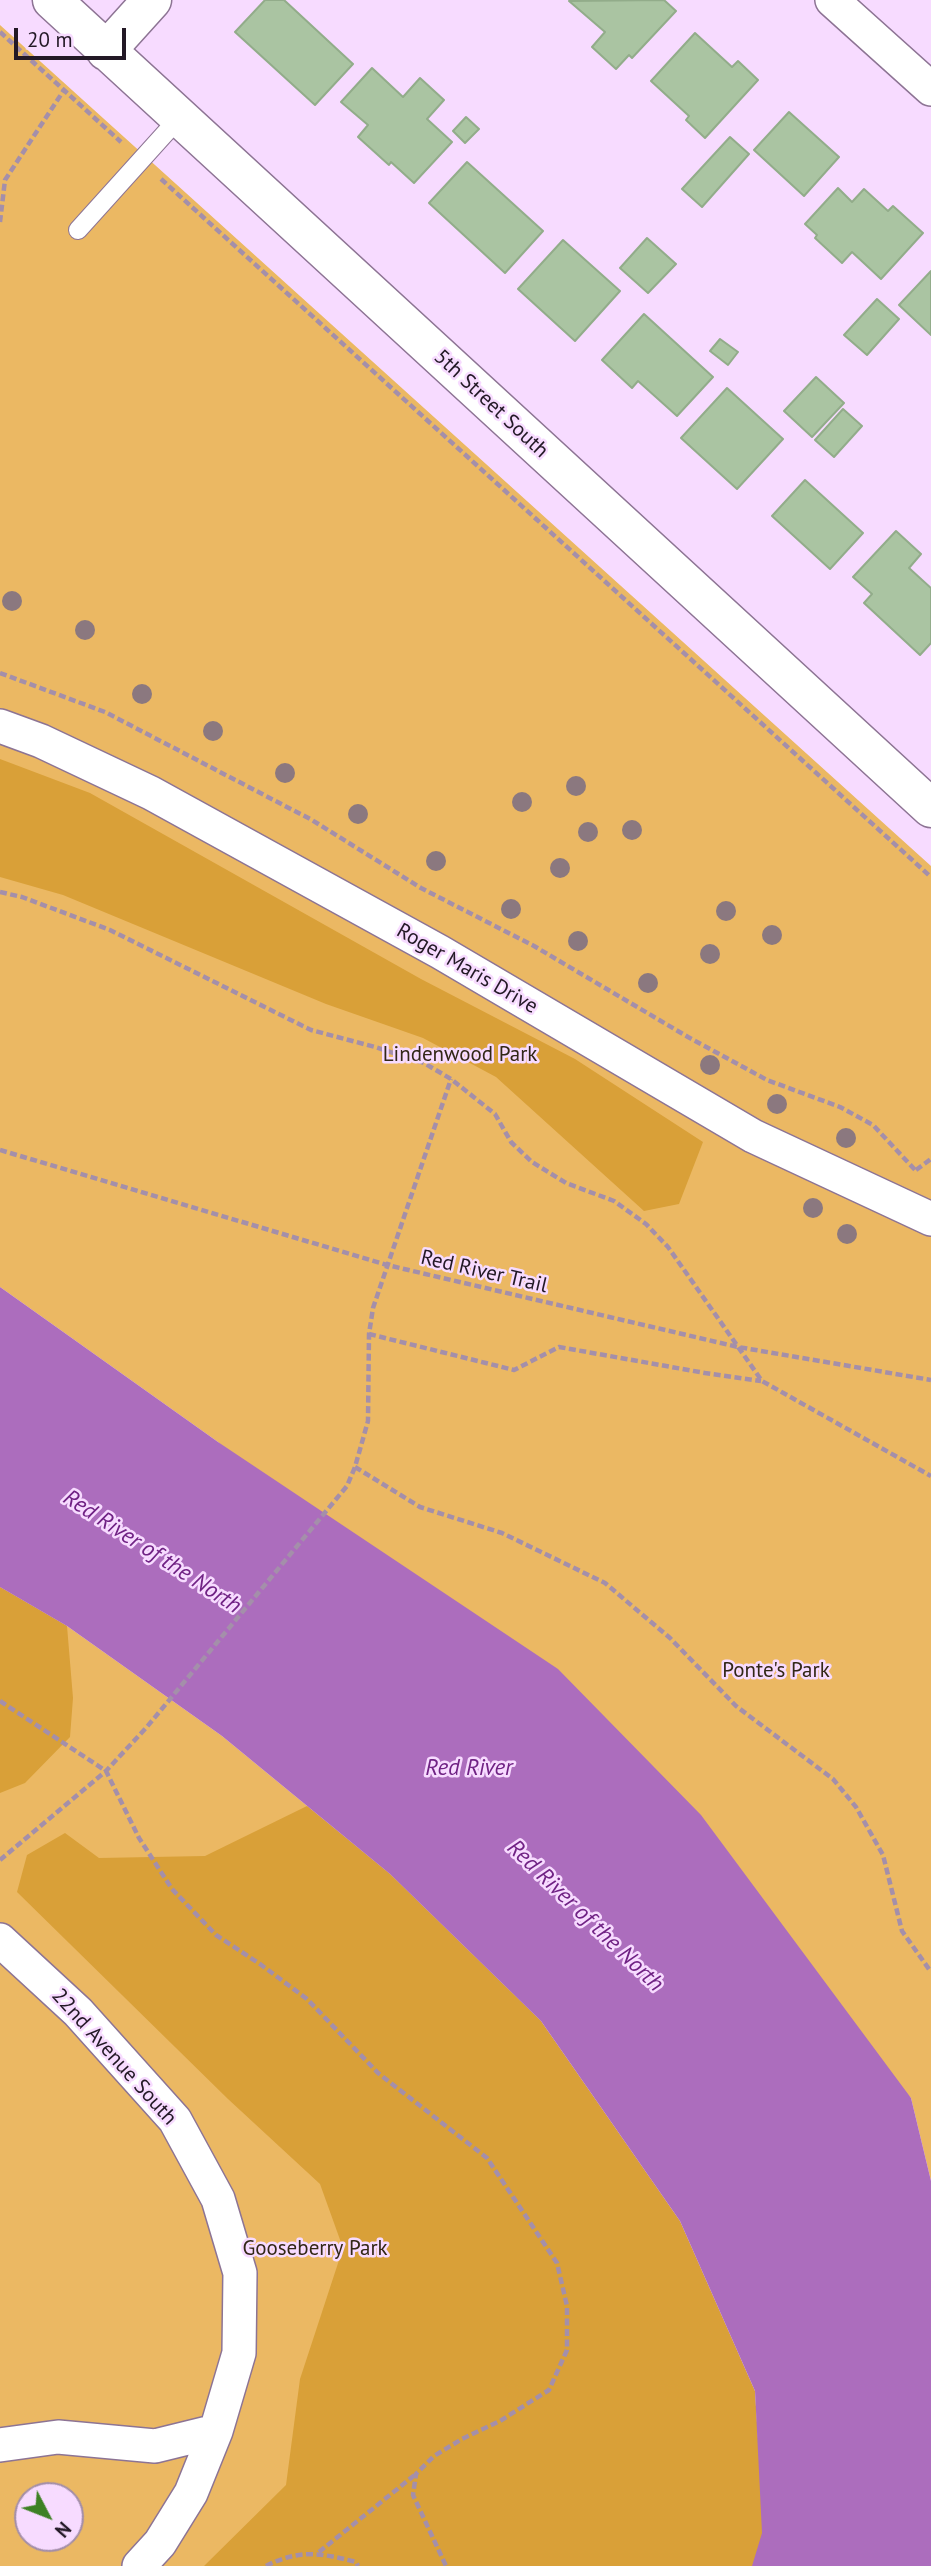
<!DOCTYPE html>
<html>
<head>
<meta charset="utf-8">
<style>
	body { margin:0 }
	#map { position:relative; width:931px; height:2566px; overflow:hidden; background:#f7dbff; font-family:"PT Sans",sans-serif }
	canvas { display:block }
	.north { position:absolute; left:14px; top:2482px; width:70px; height:70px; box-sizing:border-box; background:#f7dbff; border:2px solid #a28da8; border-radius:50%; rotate:132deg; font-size:19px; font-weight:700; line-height:28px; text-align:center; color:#231926 }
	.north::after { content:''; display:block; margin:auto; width:24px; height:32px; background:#3d8124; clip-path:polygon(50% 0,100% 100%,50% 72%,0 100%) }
	.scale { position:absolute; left:14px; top:28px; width:112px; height:32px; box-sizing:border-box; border:4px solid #231926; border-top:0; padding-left:9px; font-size:21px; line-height:24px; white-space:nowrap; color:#231926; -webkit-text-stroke:5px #f7dbff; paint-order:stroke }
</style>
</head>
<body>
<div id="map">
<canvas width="931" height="2566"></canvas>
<div class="north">N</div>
<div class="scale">20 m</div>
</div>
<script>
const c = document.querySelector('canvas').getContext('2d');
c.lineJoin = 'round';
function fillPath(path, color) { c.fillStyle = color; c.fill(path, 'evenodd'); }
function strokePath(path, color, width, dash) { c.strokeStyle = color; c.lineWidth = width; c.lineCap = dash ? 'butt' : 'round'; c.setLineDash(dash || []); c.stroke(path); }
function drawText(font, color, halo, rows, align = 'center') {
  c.font = font + ' "PT Sans",sans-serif'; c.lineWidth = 5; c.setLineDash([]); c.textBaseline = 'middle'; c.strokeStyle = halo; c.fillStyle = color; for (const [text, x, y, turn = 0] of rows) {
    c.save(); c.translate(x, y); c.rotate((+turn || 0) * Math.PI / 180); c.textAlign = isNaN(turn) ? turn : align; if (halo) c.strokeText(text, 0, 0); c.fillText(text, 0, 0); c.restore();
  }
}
fillPath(new Path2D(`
	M 0,25 L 931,866 L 931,2181 L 911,2098 L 218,1442 L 0,1287 Z
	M 0,1587 L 67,1626 L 222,1736 L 390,1874 L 541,2021 L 749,2566 L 0,2566 ZM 28,2496 L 70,2496 L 70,2538 L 28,2538 Z`), '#ebb863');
fillPath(new Path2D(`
	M 0,759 L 90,793 L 421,979 L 575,1059 L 703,1142 L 679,1204 L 644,1211 L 496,1077 L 423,1038 L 326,1004 L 63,895 L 0,877 Z
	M 0,1587 L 67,1626 L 73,1698 L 70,1737 L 25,1783 L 0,1793 Z
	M 307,1806 L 390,1874 L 541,2021 L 680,2221 L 755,2391 L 764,2534 L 753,2566 L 204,2566 L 286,2485 L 300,2379 L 343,2248 L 320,2184 L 228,2099 L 17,1892 L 27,1855 L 65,1833 L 99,1858 L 205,1856 Z`), '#d9a038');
fillPath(new Path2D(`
	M 0,1287 L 218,1442 L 558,1669 L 701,1815 L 911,2098 L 931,2181 L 931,2566 L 752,2566 L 762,2533 L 755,2391 L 680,2221 L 541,2021 L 390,1874 L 222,1736 L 67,1626 L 0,1587 Z`), '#ac6dbd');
const building = new Path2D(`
	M 265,0 L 284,0 L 353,64 L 315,105 L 235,32 Z
	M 664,0 L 676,11 L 632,58 L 629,55 L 616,69 L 592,47 L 605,32 L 569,1 Z
	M 695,33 L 732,67 L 738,61 L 758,80 L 705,138 L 686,120 L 689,116 L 651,81 Z
	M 372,68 L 403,97 L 420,78 L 444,100 L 427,119 L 452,142 L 414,183 L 391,162 L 389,165 L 358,137 L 368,125 L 341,102 Z
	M 789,112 L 839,157 L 804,196 L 754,150 Z
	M 466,117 L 479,129 L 465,143 L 453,131 Z
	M 730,137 L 749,154 L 702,207 L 682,189 Z
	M 467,162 L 543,231 L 505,273 L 429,203 Z
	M 838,188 L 852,202 L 864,189 L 888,211 L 893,206 L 923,233 L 881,279 L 852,252 L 842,263 L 815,238 L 817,235 L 805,224 Z
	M 647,238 L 676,264 L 648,293 L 620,268 Z
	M 563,240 L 620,291 L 575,341 L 518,289 Z
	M 931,271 L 931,335 L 899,305 Z
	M 877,299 L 899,319 L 867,355 L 844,335 Z
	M 644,314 L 713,377 L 677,416 L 638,381 L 632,388 L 602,360 Z
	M 720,339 L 738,352 L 728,365 L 710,351 Z
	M 816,377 L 844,403 L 812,437 L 784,411 Z
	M 727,388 L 783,439 L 737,489 L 681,438 Z
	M 843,409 L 862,426 L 834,457 L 815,440 Z
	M 805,480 L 863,533 L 830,569 L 772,516 Z
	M 896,531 L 921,554 L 909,568 L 931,588 L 931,643 L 920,655 L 864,603 L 872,594 L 853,577 Z`);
fillPath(building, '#aac4a2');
strokePath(building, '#92ac8a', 2);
const lane = new Path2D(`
	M 78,230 L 179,118`);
const street = new Path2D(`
	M 832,0 L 931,89
	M 0,726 L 41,741 L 151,793 L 440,952 L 753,1136 L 931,1219
	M 0,1940 L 78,2012 L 175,2120 L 218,2199 L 240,2273 L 239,2353 L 216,2431 L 191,2493 L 160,2543 L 139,2566
	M 0,2445 L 58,2437 L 155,2446 L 216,2431`);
const secondary = new Path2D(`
	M 52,0 L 931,808
	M 106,51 L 152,0`);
strokePath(lane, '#8d7494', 20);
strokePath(street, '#8d7494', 36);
strokePath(secondary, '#8d7494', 41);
strokePath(new Path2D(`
	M 0,32 L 121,142
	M 161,179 L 931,877
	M 0,222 L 5,180 L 64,90
	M 0,673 L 105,712 L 312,820 L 421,888 L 534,946 L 688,1037 L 767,1080 L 840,1107 L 873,1125 L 917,1172
	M 0,892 L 22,897 L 110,930 L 311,1030 L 375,1047 L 424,1063 L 451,1079 L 495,1114 L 511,1142 L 532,1162 L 566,1183 L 614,1201 L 646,1224 L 668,1247 L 762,1381 L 931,1476
	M 0,1150 L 387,1265 L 738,1347 L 931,1380
	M 916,1170 L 931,1159
	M 369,1334 L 514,1370 L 559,1347 L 705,1373 L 761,1381
	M 355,1467 L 420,1507 L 502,1533 L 605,1583 L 670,1638 L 736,1706 L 833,1779 L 856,1807 L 883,1855 L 902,1931 L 931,1972
	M 0,1701 L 106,1771 L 139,1838 L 172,1889 L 216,1935 L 260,1964 L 307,1999 L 378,2073 L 487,2158 L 557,2263 L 567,2306 L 567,2350 L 549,2390 L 500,2421 L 462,2439 L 434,2456 L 416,2474 L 413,2495 L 446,2566
	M 0,1860 L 106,1771 L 146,1728 L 347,1486 L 355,1467 L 368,1421 L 369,1334 L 373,1308 L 451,1079
	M 319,2552 L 416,2474
	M 266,2566 C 299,2549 321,2553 356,2562 L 358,2566`), '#a48faa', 4.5, [7, 3.5]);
strokePath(lane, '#fff', 18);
strokePath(street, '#fff', 33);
strokePath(secondary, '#fff', 38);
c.fillStyle = '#8b787f';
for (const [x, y] of [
	[12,601],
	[85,630],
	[142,694],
	[213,731],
	[285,773],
	[576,786],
	[522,802],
	[358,814],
	[632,830],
	[588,832],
	[436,861],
	[560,868],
	[511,909],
	[726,911],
	[772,935],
	[578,941],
	[710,954],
	[648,983],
	[710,1065],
	[777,1104],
	[846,1138],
	[813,1208],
	[847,1234]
]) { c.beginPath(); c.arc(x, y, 10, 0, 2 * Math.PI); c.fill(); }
drawText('21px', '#231926', '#f7dbff', [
	["5th Street South",491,404,43],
	["Roger Maris Drive",467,969,30],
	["Red River Trail",484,1272,13],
	["22nd Avenue South",114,2057,48]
]);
drawText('21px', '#322716', '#f7dbff', [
	["Lindenwood Park",460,1055],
	["Ponte's Park",776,1671],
	["Gooseberry Park",315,2249]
]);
drawText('italic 23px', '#702284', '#f7dbff', [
	["Red River of the North",152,1552,33],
	["Red River",469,1768],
	["Red River of the North",585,1916,44]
]);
</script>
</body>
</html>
